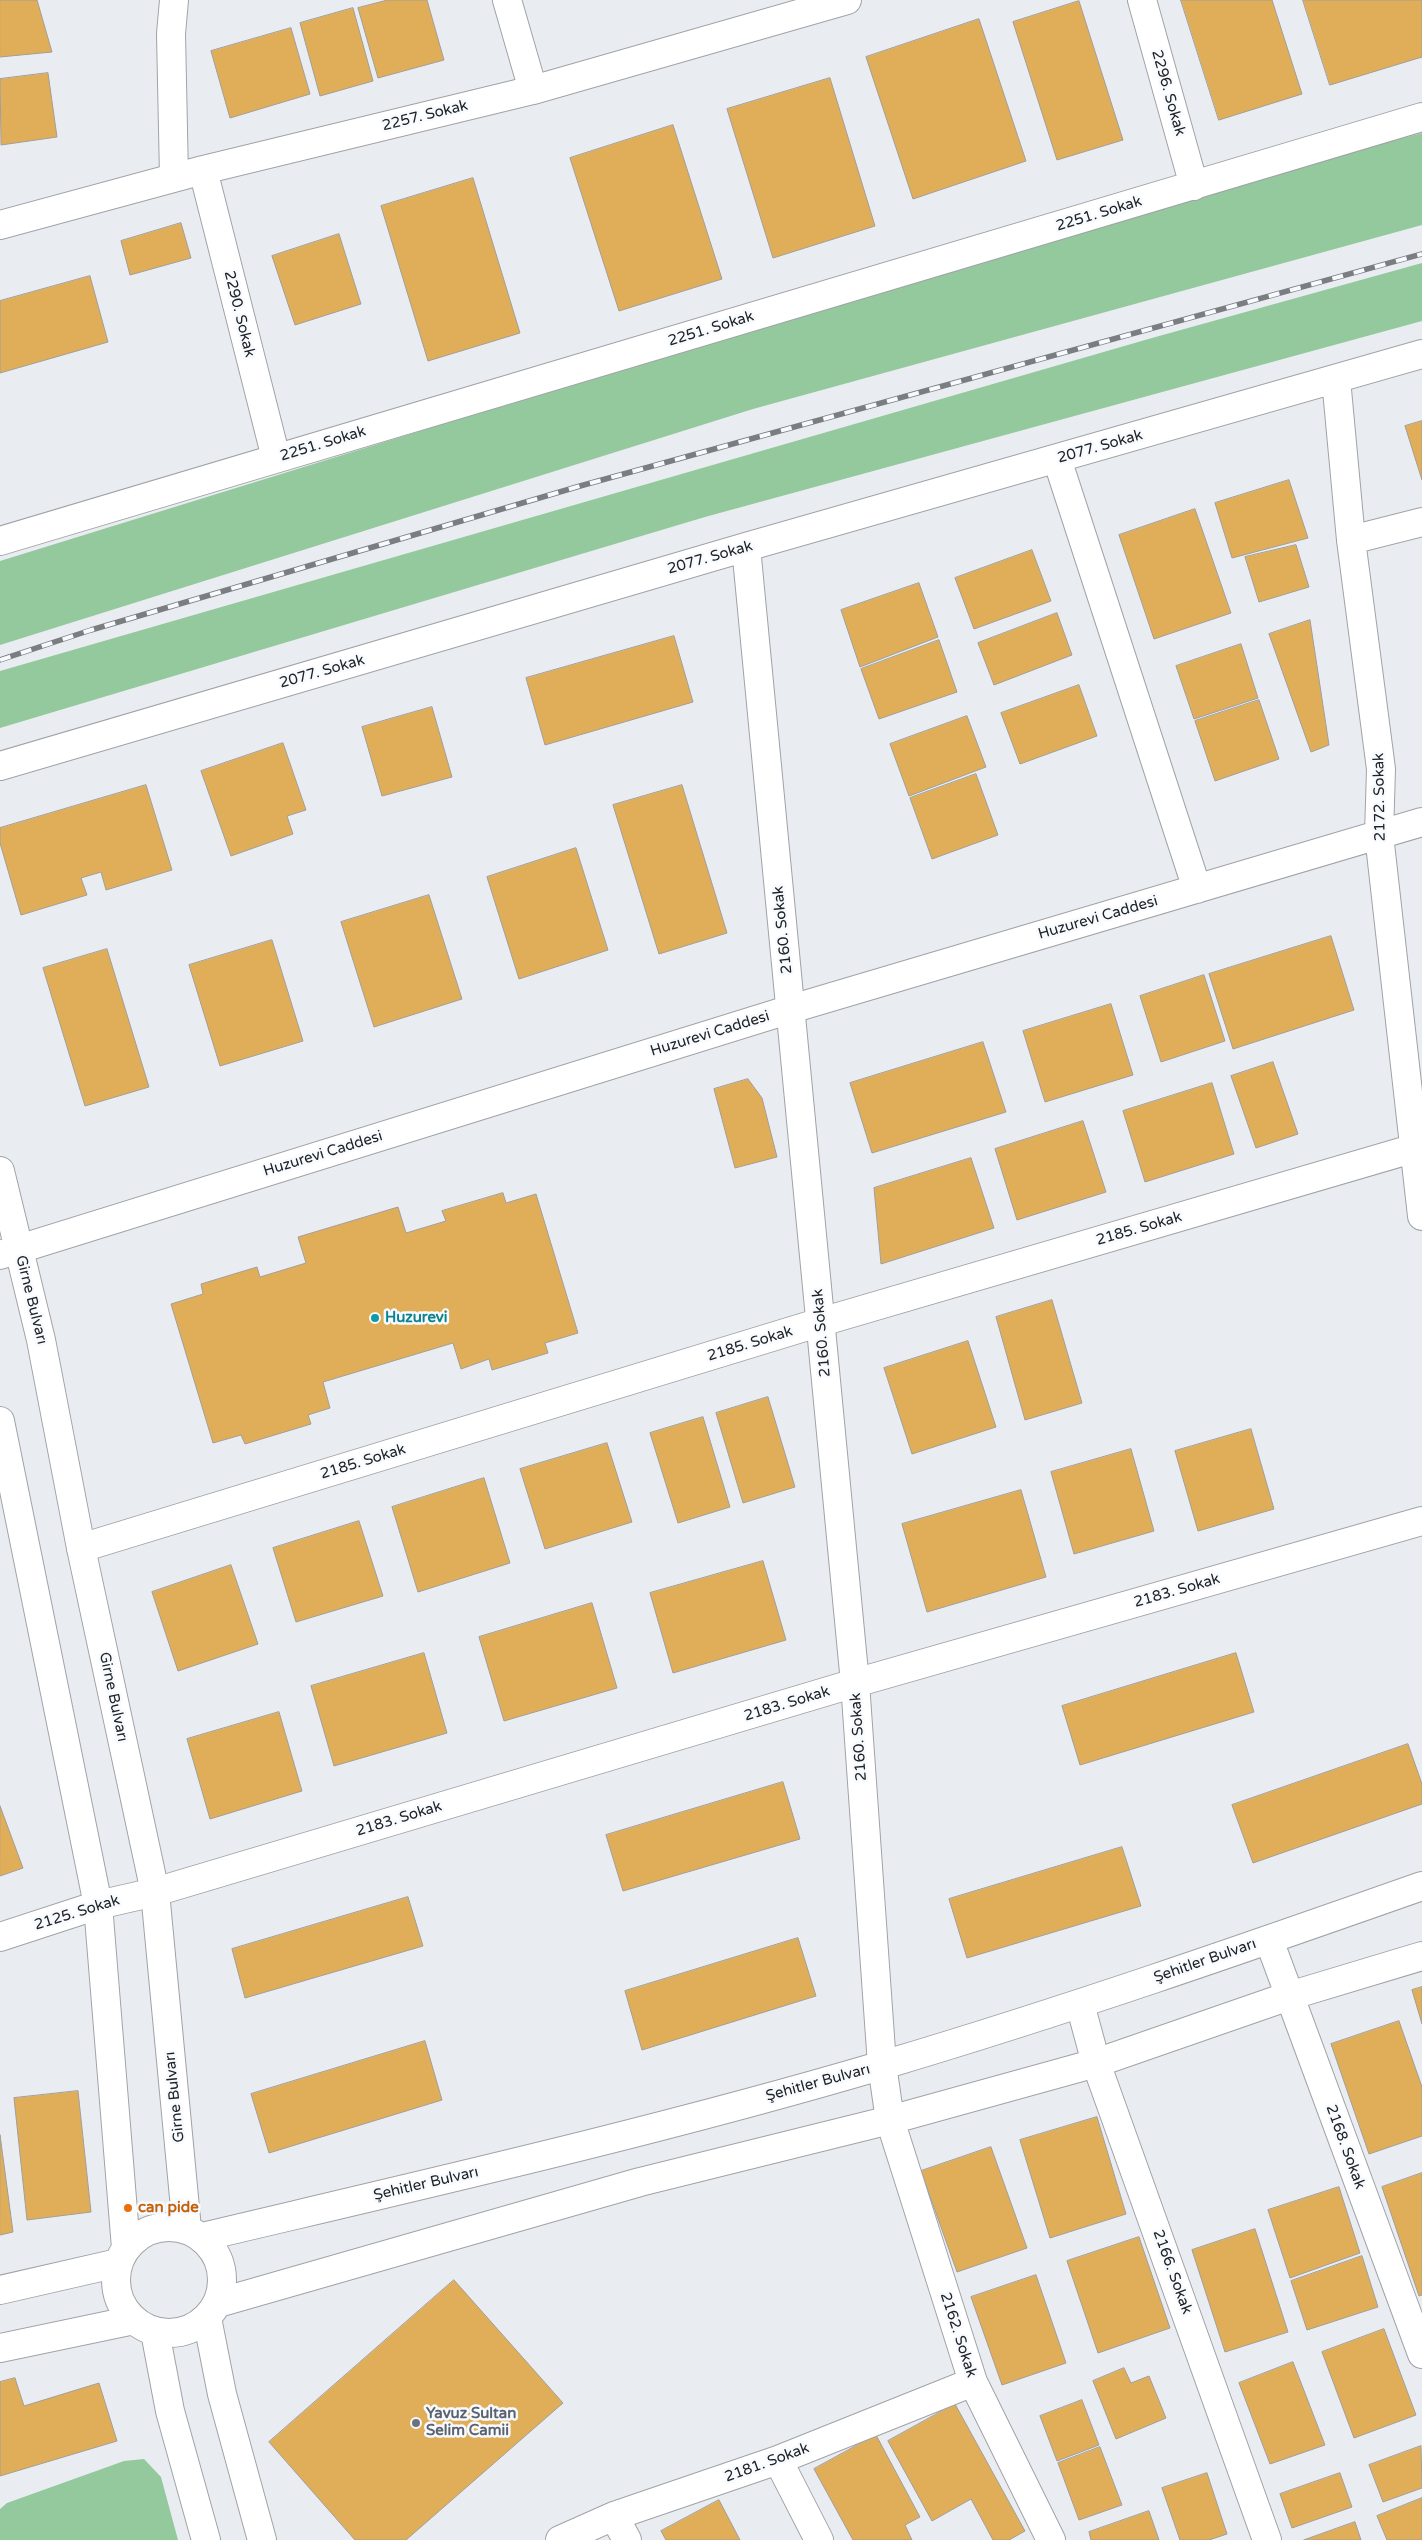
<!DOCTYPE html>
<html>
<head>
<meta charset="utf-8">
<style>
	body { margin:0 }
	canvas { display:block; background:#e9edf1 }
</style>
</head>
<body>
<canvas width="1422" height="2540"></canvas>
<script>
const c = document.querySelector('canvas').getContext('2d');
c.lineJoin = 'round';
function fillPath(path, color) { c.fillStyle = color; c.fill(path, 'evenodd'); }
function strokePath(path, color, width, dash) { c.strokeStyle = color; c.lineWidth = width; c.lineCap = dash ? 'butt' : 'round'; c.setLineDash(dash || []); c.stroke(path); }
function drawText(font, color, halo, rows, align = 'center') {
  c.font = font + ' "Varela Round",sans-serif'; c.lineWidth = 5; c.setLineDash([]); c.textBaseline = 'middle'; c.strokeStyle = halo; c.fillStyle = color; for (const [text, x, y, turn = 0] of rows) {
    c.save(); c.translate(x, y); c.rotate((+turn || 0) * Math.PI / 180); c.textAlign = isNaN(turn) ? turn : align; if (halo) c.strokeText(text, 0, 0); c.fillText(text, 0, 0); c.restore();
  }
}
fillPath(new Path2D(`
	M 1422,133 L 1422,225 L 753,409 L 0,645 L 0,561 L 1076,228 Z
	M 1422,263 L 1422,321 L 705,517 L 0,728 L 0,671 L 1152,338 Z
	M 144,2459 L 161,2477 L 178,2540 L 0,2540 L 0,2509 L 7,2503 L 124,2461 Z`), '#94c89d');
const building = new Path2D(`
	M 0,0 L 37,0 L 52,52 L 0,57 Z
	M 388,0 L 427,0 L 444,60 L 378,78 L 358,8 Z
	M 1181,0 L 1272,0 L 1302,94 L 1219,120 Z
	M 1303,0 L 1422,0 L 1422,57 L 1330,85 Z
	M 1079,1 L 1123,140 L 1057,160 L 1013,22 Z
	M 353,8 L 373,81 L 320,96 L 300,23 Z
	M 979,19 L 1026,161 L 913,199 L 866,57 Z
	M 291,28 L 310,94 L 230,118 L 211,51 Z
	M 48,73 L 57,137 L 1,145 L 0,79 Z
	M 830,78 L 875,226 L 773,258 L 727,109 Z
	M 673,125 L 722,279 L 619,311 L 570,158 Z
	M 473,178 L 520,333 L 428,361 L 381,206 Z
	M 181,223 L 191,258 L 130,275 L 121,241 Z
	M 339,234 L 361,304 L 295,325 L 272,256 Z
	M 90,276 L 108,342 L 0,373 L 0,301 Z
	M 1422,421 L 1422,480 L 1405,426 Z
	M 1289,480 L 1308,538 L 1232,558 L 1215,503 Z
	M 1195,509 L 1231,613 L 1154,639 L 1119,535 Z
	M 1296,545 L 1309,587 L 1259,602 L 1245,557 Z
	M 1032,550 L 1051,601 L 974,629 L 955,578 Z
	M 919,583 L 938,637 L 860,667 L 841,610 Z
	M 1057,613 L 1072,655 L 994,685 L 978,643 Z
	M 1310,620 L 1329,745 L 1311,752 L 1269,634 Z
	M 674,636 L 693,702 L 545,745 L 526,678 Z
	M 939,640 L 957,692 L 879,719 L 861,669 Z
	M 1241,644 L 1258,698 L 1194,719 L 1176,666 Z
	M 1079,685 L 1097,736 L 1020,764 L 1001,713 Z
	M 1259,700 L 1279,759 L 1215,781 L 1195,721 Z
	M 432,707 L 452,777 L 382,796 L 362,727 Z
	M 967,716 L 986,767 L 909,796 L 890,744 Z
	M 283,743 L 306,810 L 287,816 L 293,834 L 231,856 L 201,771 Z
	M 976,774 L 998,835 L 932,859 L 910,798 Z
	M 146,785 L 172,870 L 106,890 L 101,872 L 81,878 L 87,895 L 21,915 L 0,843 L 0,828 Z
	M 682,785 L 727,933 L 659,954 L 613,805 Z
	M 576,848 L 608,950 L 519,979 L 487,877 Z
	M 429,895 L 462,999 L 374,1027 L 341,922 Z
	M 1331,936 L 1354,1010 L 1233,1049 L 1209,974 Z
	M 272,940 L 303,1041 L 220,1066 L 189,965 Z
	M 107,949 L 149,1087 L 85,1106 L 43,968 Z
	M 1204,975 L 1225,1041 L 1161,1062 L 1140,996 Z
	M 1111,1004 L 1133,1075 L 1045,1102 L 1023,1031 Z
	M 983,1042 L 1006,1112 L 872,1153 L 850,1083 Z
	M 1273,1062 L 1298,1134 L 1256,1148 L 1231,1076 Z
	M 748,1079 L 762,1098 L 777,1157 L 735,1168 L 714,1089 Z
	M 1212,1083 L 1234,1154 L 1145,1182 L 1123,1111 Z
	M 1083,1121 L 1106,1192 L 1017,1220 L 995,1149 Z
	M 971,1158 L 994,1228 L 881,1264 L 874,1188 Z
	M 503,1193 L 506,1203 L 536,1194 L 578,1333 L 545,1343 L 548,1353 L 492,1370 L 489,1359 L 461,1369 L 453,1343 L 323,1382 L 330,1408 L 308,1415 L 311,1424 L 245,1444 L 241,1435 L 213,1443 L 171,1304 L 203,1294 L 201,1284 L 257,1267 L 260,1277 L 306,1263 L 298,1237 L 398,1207 L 406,1233 L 446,1221 L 442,1211 Z
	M 1052,1300 L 1082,1403 L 1025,1420 L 996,1317 Z
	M 968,1341 L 996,1427 L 912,1454 L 884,1368 Z
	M 768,1397 L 795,1487 L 743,1503 L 716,1413 Z
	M 703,1417 L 730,1507 L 678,1523 L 650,1433 Z
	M 1251,1429 L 1274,1509 L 1198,1531 L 1175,1451 Z
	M 607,1443 L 632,1522 L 545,1549 L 520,1469 Z
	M 1131,1449 L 1154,1531 L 1074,1554 L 1051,1472 Z
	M 484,1478 L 510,1563 L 418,1592 L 392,1507 Z
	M 1021,1490 L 1046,1577 L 927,1612 L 902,1524 Z
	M 359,1521 L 383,1596 L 296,1622 L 273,1548 Z
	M 763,1561 L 786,1640 L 673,1673 L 650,1593 Z
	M 231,1565 L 258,1644 L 178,1671 L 152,1592 Z
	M 592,1603 L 617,1688 L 504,1721 L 479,1637 Z
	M 424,1653 L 447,1733 L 334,1766 L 311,1686 Z
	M 1236,1653 L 1254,1712 L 1080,1765 L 1062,1706 Z
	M 279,1712 L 302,1791 L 210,1819 L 187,1739 Z
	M 1408,1744 L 1422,1784 L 1422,1804 L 1253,1863 L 1232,1805 Z
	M 783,1782 L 800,1839 L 623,1891 L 606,1835 Z
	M 0,1806 L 23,1868 L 0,1876 Z
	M 1122,1847 L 1141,1906 L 967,1958 L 949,1899 Z
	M 408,1897 L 423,1946 L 245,1998 L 232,1949 Z
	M 798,1938 L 816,1996 L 642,2050 L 625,1991 Z
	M 1422,1987 L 1422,2024 L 1412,1990 Z
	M 1399,2021 L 1422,2087 L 1422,2136 L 1369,2154 L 1331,2044 Z
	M 425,2041 L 442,2100 L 269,2153 L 251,2094 Z
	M 78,2091 L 91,2212 L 27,2220 L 14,2098 Z
	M 1097,2117 L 1126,2214 L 1050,2238 L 1020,2140 Z
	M 0,2135 L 13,2232 L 0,2235 Z
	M 991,2147 L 1027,2248 L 957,2272 L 921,2171 Z
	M 1422,2173 L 1422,2295 L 1419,2296 L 1382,2187 Z
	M 1339,2187 L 1360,2253 L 1290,2278 L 1268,2210 Z
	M 1255,2229 L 1288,2332 L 1225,2352 L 1192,2250 Z
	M 1139,2237 L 1170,2328 L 1098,2353 L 1067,2261 Z
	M 1362,2256 L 1378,2307 L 1307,2330 L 1291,2281 Z
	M 1036,2275 L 1066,2363 L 1002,2385 L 971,2297 Z
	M 454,2280 L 563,2403 L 406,2540 L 355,2540 L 269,2442 Z
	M 1384,2329 L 1416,2415 L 1354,2438 L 1322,2352 Z
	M 1293,2362 L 1325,2445 L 1270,2464 L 1239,2383 Z
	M 1124,2368 L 1131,2383 L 1149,2376 L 1166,2418 L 1116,2439 L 1093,2381 Z
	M 15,2378 L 24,2406 L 99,2383 L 117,2441 L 0,2476 L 0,2382 Z
	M 1082,2400 L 1099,2445 L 1057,2461 L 1040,2416 Z
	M 955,2404 L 1025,2531 L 1009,2540 L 993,2540 L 971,2499 L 932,2521 L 888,2441 Z
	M 876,2435 L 920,2517 L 905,2525 L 912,2540 L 853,2540 L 814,2469 Z
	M 1421,2446 L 1422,2488 L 1383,2502 L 1369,2465 Z
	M 1100,2447 L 1122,2505 L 1079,2520 L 1058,2463 Z
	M 1207,2473 L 1227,2534 L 1209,2540 L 1180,2540 L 1162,2488 Z
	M 1340,2473 L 1352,2507 L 1292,2528 L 1280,2494 Z
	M 1422,2498 L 1422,2540 L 1387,2540 L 1377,2516 Z
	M 719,2500 L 740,2540 L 666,2540 L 661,2531 Z
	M 1149,2511 L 1159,2540 L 1091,2540 L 1089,2532 Z
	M 1355,2522 L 1361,2540 L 1304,2540 Z`);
fillPath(building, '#e0ae58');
strokePath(building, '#a19e9a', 1);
const minor = new Path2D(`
	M 507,0 L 533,90
	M 1142,0 L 1194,186
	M 203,170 L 276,458
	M 174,177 L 171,34 L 174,0
	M 0,225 L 203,170 L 533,90 L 847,0
	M 1336,379 L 1351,540 L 1381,769 L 1379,835 L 1422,1216
	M 1057,459 L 1197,889
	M 1351,540 L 1422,522
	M 0,541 L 1422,117
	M 746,547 L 855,1683 L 882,2065 L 890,2120 L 973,2382 L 1051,2540
	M 0,766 L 746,547 L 1422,354
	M 0,1255 L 791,1009 L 1422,822
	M 81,1548 L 821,1322 L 1422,1146
	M 0,1937 L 98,1905 L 155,1892 L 855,1683 L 1422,1521
	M 1269,1940 L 1422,2354
	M 1080,2004 L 1096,2063 L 1267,2540
	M 778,2460 L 819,2540
	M 614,2516 L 627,2540
	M 560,2540 L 614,2516 L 778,2460 L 973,2382`);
const major = new Path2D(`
	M 0,1171 L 41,1340 L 81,1548 L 155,1892 L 187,2229
	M 0,1421 L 98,1905 L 126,2248
	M116 2280a53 53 0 1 1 106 0a53 53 0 1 1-106 0Z
	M 202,2237 C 430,2183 659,2131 883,2065 C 1065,2011 1243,1949 1422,1886
	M 0,2290 L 118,2263
	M 218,2303 L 640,2182 L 890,2120 L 1096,2063 L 1289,1996 L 1422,1956
	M 207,2318 L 222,2394 L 262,2540
	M 155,2332 L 170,2411 L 206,2540
	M 0,2348 L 134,2320`);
strokePath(minor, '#a0a3a7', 30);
strokePath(major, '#a0a3a7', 30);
strokePath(minor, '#fff', 28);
strokePath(major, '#fff', 28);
const rail = new Path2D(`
	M 0,660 L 91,630 L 580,486 L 1422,254`);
strokePath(rail, '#7b7e80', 5.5);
strokePath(rail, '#f7faff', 4, [11]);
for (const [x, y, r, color] of [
	[375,1318,5,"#0f9aa8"],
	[128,2208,5,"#e8710a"],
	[416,2423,5,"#6b7280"]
]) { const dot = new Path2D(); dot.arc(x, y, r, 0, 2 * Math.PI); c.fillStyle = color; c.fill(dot); strokePath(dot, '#f7faff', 2); }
drawText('15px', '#202223', '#f7faff', [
	["2296. Sokak",1168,93,74],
	["2257. Sokak",425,116,-14],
	["2251. Sokak",1099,214,-17],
	["2290. Sokak",239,314,76],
	["2251. Sokak",711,329,-17],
	["2251. Sokak",323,444,-17],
	["2077. Sokak",1100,447,-16],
	["2077. Sokak",710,558,-16],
	["2077. Sokak",322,672,-16],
	["2172. Sokak",1380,797,-91],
	["Huzurevi Caddesi",1098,918,-16],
	["2160. Sokak",783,930,-96],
	["Huzurevi Caddesi",710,1034,-17],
	["Huzurevi Caddesi",323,1154,-17],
	["2185. Sokak",1139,1229,-16],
	["Girne Bulvarı",31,1300,76],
	["2160. Sokak",822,1333,-95],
	["2185. Sokak",750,1344,-17],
	["2185. Sokak",363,1462,-17],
	["2183. Sokak",1177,1591,-16],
	["Girne Bulvarı",113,1697,78],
	["2183. Sokak",787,1704,-17],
	["2160. Sokak",859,1737,-94],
	["2183. Sokak",399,1819,-17],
	["2125. Sokak",77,1913,-17],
	["Şehitler Bulvarı",1205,1961,-19],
	["Şehitler Bulvarı",818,2083,-15],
	["Girne Bulvarı",175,2097,-96],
	["2168. Sokak",1345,2147,70],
	["Şehitler Bulvarı",426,2184,-13],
	["2166. Sokak",1172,2272,70],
	["2162. Sokak",958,2335,72],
	["2181. Sokak",767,2463,-20]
]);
drawText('bold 15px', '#0d838f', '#f7faff', [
	["Huzurevi",385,1318]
], 'left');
drawText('bold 15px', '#c56008', '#f7faff', [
	["can pide",138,2208]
], 'left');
drawText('bold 15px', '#5b616d', '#f7faff', [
	["Yavuz Sultan",426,2414],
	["Selim Camii",426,2431]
], 'left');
</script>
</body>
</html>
